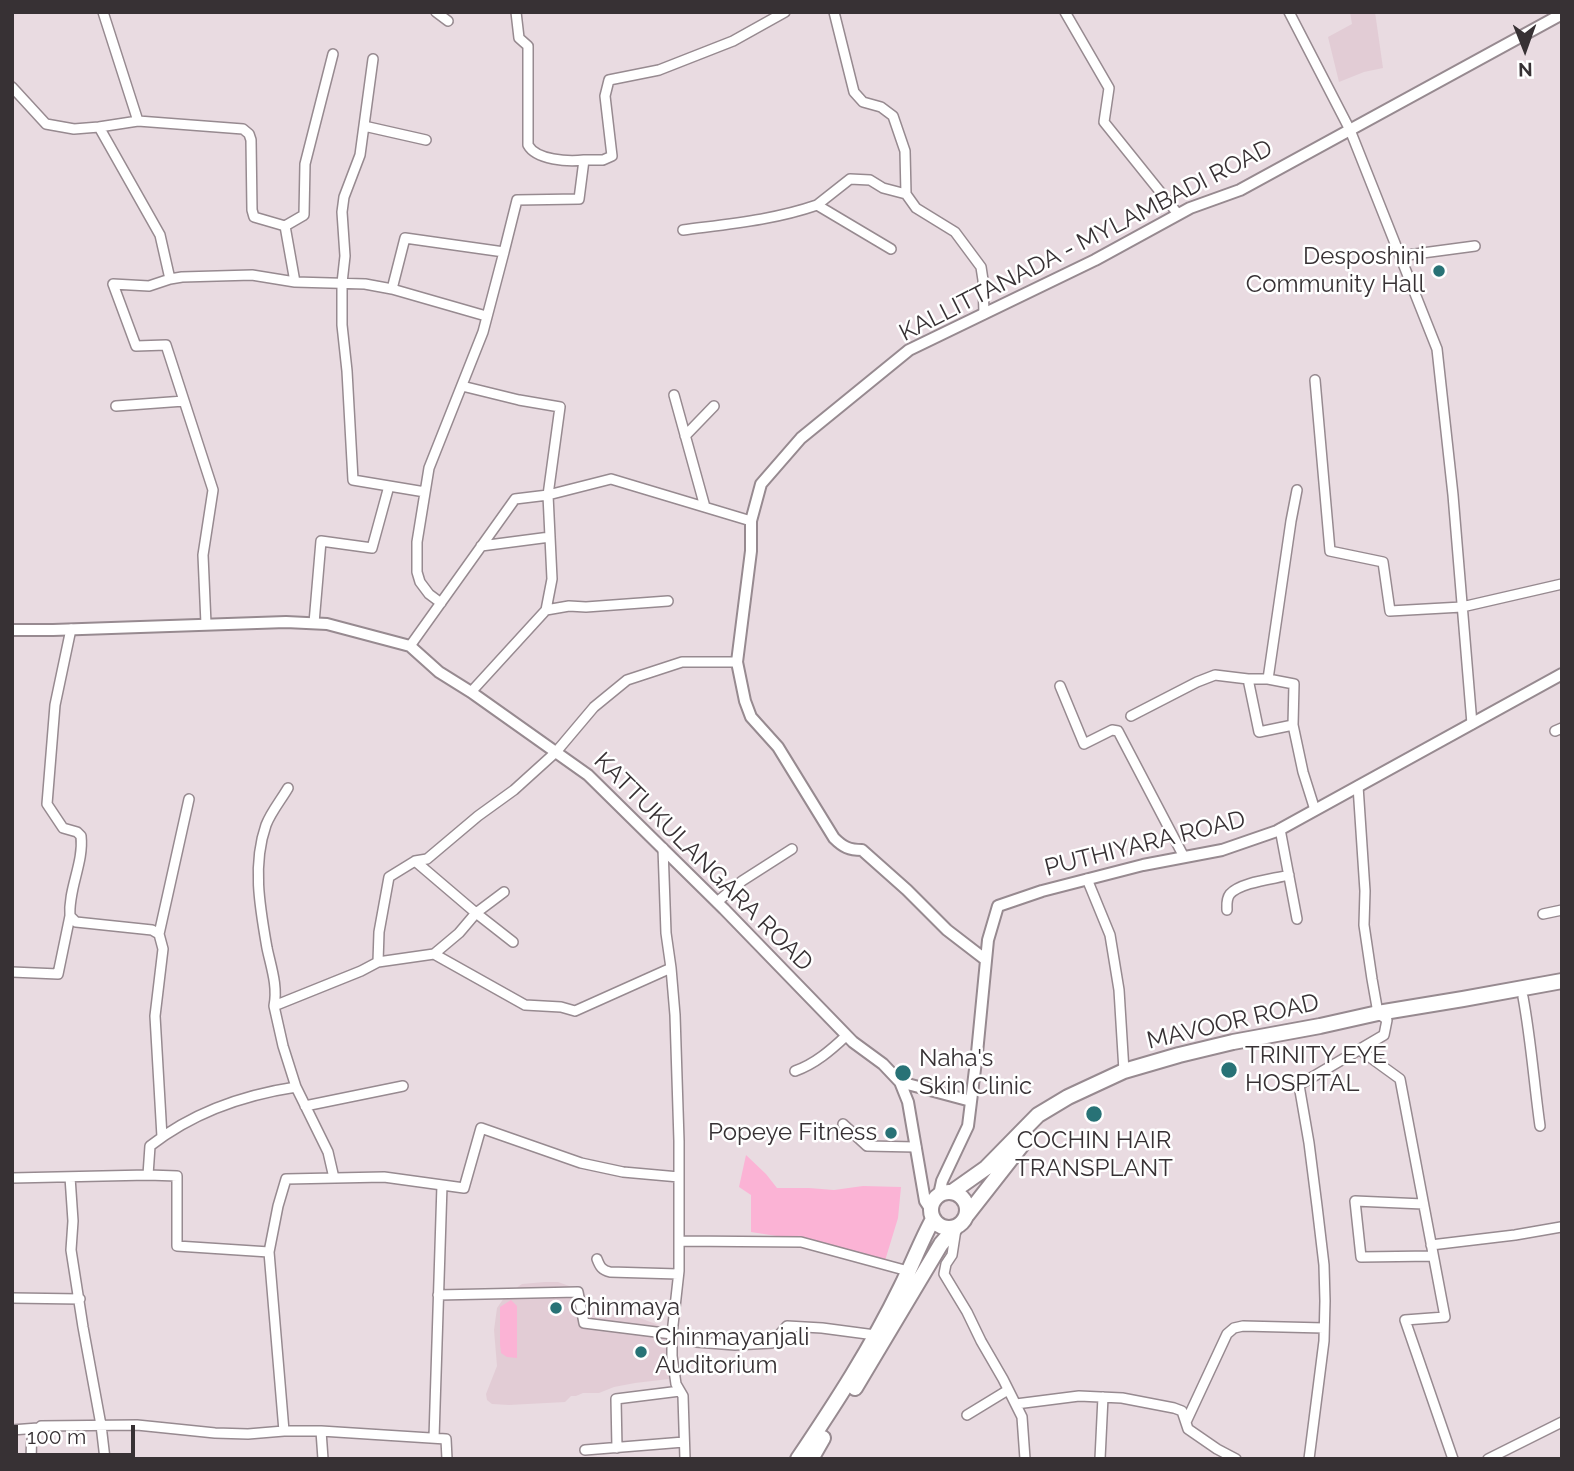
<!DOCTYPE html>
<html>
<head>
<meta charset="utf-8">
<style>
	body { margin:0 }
	#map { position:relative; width:1574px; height:1471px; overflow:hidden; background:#e9dbe1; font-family:Raleway,sans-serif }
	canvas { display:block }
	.frame { position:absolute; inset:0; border:14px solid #373134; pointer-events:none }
	.north { position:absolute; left:1490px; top:14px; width:70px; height:70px; -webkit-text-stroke:5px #fff; paint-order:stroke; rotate:179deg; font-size:19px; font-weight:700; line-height:28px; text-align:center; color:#373134 }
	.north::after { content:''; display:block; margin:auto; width:24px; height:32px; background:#373134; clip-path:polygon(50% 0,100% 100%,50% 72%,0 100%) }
	.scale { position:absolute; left:14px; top:1425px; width:121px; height:32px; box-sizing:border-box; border:4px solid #373134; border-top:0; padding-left:9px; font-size:21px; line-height:24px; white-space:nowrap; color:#373134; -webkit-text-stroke:5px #fff; paint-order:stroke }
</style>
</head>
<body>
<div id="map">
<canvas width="1574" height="1471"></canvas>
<div class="frame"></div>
<div class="north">N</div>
<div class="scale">100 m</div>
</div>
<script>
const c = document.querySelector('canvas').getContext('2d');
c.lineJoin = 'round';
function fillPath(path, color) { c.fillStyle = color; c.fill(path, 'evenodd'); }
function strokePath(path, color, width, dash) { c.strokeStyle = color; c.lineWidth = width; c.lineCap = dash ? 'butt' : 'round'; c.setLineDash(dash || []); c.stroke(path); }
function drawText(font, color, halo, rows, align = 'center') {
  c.font = font + ' Raleway,sans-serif'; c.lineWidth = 5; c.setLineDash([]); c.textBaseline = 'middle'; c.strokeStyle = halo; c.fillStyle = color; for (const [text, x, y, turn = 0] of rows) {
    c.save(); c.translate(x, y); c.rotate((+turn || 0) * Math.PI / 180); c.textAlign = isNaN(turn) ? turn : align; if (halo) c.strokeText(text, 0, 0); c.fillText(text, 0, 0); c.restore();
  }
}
fillPath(new Path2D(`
	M 1350,12 L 1375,12 L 1383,68 L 1364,72 L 1339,82 L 1328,37 L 1352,24 Z
	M 545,1282 L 558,1282 L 569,1286 L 580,1308 L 589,1313 L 637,1317 L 656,1324 L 667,1331 L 669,1379 L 635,1383 L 614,1387 L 599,1393 L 583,1393 L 576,1396 L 571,1396 L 565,1402 L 509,1405 L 492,1404 L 487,1400 L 486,1394 L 497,1366 L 494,1330 L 497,1308 L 506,1295 L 522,1284 Z`), '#e2ccd5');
fillPath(new Path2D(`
	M 746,1155 L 766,1174 L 777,1188 L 809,1188 L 834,1190 L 863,1186 L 901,1187 L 898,1218 L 884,1264 L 796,1239 L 751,1232 L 751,1195 L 739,1187 Z
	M 511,1300 L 517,1306 L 517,1358 L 507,1357 L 501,1353 L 500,1344 L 500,1307 Z`), '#fbb3d5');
const minor = new Path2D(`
	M 103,12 L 138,121
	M 436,12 L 448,21
	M 516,12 L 519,38 L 528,46 L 528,145 C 536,160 568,162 584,160
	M 834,12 L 854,92 L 863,102 L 881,107 L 893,116 L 905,151 L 906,194 L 916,208 L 955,232 L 981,267 L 983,280 L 984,314
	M 1065,12 L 1109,88 L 1104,122 L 1178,214
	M 1289,12 L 1350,130 L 1437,349 L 1453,495 L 1472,724
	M 373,59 L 360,155 L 344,197 L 342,212 L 345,256 L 342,283 L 342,325 L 347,371 L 353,480 L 425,492
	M 12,87 L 46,124 L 74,129 L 99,127 L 160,235 L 170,279 L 149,286 L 113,284 L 136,346 L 166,345 L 213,490 L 203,555 L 206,624
	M 364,126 L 426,140
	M 99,127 L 138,121 L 243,129 L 249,134 L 251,140 L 252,210 L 254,217 L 285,226
	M 817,205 L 850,179 L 870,180 L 883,188 L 906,194
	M 683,230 C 728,224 774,220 817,205 L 891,249
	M 504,252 L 517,200 L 579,199 L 584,160 L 603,160 L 612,156 L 605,96 L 609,80 L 659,70 L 733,41 L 785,12
	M 1400,256 L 1475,246
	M 170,279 L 182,277 L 252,275 L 295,282 L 365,284 L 392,289 L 486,316
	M 295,282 L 285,226 L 304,215 L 305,164 L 333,54
	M 392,289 L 405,238 L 504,252 L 483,332 L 429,468 L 417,542 L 417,572 L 420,582 L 429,594 L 441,603
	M 1315,380 L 1330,551 L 1383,562 L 1390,611 L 1462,607 L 1562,584
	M 462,386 L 519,400 L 560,407 L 548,495 L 550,537 L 481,546
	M 674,395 L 705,507
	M 116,406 L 184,401
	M 685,436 L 714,406
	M 1297,490 L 1291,521 L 1268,679 L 1294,684 L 1293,725 L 1303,772 L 1315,810
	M 546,610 L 552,579 L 550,537
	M 314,623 L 321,541 L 372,548 L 389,486
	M 71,629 L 55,705 L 47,804 L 63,828 L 77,832 L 81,836 C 84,863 68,889 70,916 L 76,922 L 152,930 L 159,934 L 163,949 L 155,1016 L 162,1137
	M 410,646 L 515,499 L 548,495 L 611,479 L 751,521
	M 1268,679 L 1248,679 L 1259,732 L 1293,725
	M 1060,686 L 1084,744 L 1112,730 L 1118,731 L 1184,857
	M 471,692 L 546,610 L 569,606 L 586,607 L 668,601
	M 1131,716 L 1197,682 L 1215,675 L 1248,679
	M 1555,731 L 1562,728
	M 288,788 C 281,800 271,812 266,825 C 252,865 260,908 267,948 C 271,967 278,986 274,1006 L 361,971 L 378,962 L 434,954 L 459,933 L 476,913 L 504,892
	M 1280,829 L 1297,919
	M 663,848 L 666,933 L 671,968 L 675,1015 L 679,1141 L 679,1271 L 672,1334 L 672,1356 L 676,1384 L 683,1396 L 685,1459
	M 415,861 L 476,913 L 513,942
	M 1087,879 L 1110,935 L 1119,990 L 1124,1071
	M 717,902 L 742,881 L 792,849
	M 1227,910 C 1227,905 1226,899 1230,894 C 1241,882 1274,879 1289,875
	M 1543,914 L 1562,910
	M 159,934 L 189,799
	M 434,954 L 525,1005 L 561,1007 L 575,1011 L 671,968
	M 378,962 L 379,932 L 389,877 L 415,861 L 427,859 L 478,816 L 514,790 L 556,752 L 594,707 L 627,680 L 682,662 L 737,662
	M 12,972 L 58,974 L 70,916
	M 1523,997 C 1531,1040 1534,1083 1540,1126
	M 274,1006 L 283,1046 L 296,1087 C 243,1095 192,1113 150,1146 L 148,1175 L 177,1176 L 177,1246 L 269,1252 L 284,1431 L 321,1431
	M 1360,1050 L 1400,1079 L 1445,1317 L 1405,1320 L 1453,1459
	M 795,1071 C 815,1064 831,1050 846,1036
	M 296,1087 L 328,1152 L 334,1178
	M 305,1106 L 403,1086
	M 843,1124 L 867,1146 L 916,1147
	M 70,1177 L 73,1221 L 71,1250 L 83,1327 L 101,1425 L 105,1459
	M 12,1178 L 148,1175
	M 1423,1204 L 1355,1201 L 1361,1257 L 1433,1256
	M 956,1229 L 952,1255 L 946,1264 L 944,1274 L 967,1312 L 981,1341 L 1003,1379 L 1022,1417 L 1025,1459
	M 679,1241 L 801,1242 L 908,1271
	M 1431,1245 L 1515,1235 L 1561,1227
	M 269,1252 L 278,1206 L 286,1179 L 384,1177 L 464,1188 L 481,1128 L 581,1163 L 623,1172 L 679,1177
	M 597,1259 C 600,1267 602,1270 610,1272 L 678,1274
	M 438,1295 L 578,1292 L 584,1323 L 672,1334
	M 12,1298 L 80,1299
	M 696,1342 L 735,1345 L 772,1343 L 787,1326 L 822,1328 L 875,1335
	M 1016,1404 L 1079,1396 L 1122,1398 L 1174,1408 L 1182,1411 L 1188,1429 L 1217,1449 L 1236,1459
	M 967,1415 L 1008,1390
	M 1186,1422 L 1227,1334 L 1234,1328 L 1243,1326 L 1324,1328
	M 12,1430 L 38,1428
	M 434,1438 L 442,1185
	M 617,1448 L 616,1399 L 680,1391
	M 585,1450 L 684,1442
	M 31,1459 C 32,1444 29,1436 41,1426 L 137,1425 L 215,1433 L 248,1434 L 284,1431
	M 323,1459 L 321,1431 L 446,1439 L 447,1459
	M 1100,1459 L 1103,1397
	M 1309,1459 L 1324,1341 L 1325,1301 L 1324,1265 L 1317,1206 L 1309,1143 L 1299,1085 L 1384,1035 L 1387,1020 L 1378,1013 L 1372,979 L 1364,925 L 1365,891 L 1358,786
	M 1488,1459 L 1562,1422`);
const tertiary = new Path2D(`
	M 12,630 L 53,630 L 286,622 L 327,624 L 410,646 L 439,672 L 471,692 L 588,775 L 724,909 L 853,1042 L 883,1064 L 900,1082 L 908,1102 L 925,1201 L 931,1210
	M 986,960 L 947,930 L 907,890 L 862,850 C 849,850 843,847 834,838 L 778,747 L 751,717 L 745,701 L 737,662 L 751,551 L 751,521 L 761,484 L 801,438 L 909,350 L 1095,260 L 1190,208 L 1240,190 L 1562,14
	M 900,1082 L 971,1101
	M 939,1195 L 942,1181 L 968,1126 L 977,1053 L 988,940 L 998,906 L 1042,891 L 1143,865 L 1222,850 L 1277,831 L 1562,674`);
const primary = new Path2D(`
	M931 1210a18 18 0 1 1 36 0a18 18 0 1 1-36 0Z
	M 952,1192 L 986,1168 L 1038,1115 L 1068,1097 L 1124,1071 L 1179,1055 L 1233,1042 L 1320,1026 L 1378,1013 L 1463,999 L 1562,981
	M 967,1215 L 1025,1141
	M 855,1388 L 941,1244 L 956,1227
	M 798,1459 C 835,1404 872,1347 901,1287 C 912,1265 921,1241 933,1219
	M 811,1459 L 823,1438`);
strokePath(minor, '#978a90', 12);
strokePath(tertiary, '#978a90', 14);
strokePath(primary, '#978a90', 18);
strokePath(minor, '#fff', 9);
strokePath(tertiary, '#fff', 10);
strokePath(primary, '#fff', 14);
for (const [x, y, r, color] of [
	[1439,271,7,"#287276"],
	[1229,1070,9,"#287276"],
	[903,1073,9,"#287276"],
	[1094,1114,9,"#287276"],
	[891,1133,7,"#287276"],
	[556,1308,7,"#287276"],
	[641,1352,7,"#287276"]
]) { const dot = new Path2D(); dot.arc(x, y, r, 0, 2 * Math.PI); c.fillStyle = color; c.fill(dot); strokePath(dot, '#fff', 2.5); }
drawText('24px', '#373134', '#fff', [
	["KALLITTANADA - MYLAMBADI ROAD",1086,241,-27],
	["PUTHIYARA ROAD",1145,844,-14],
	["KATTUKULANGARA ROAD",703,862,45],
	["MAVOOR ROAD",1233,1022,-13]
]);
drawText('24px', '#373134', '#fff', [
	["Desposhini",1425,257,"right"],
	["Community Hall",1425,285,"right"],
	["TRINITY EYE",1245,1056],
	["HOSPITAL",1245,1084],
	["Naha's",919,1059],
	["Skin Clinic",919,1087],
	["Popeye Fitness",877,1133,"right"],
	["COCHIN HAIR",1094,1141,"center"],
	["TRANSPLANT",1094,1169,"center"],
	["Chinmaya",570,1308],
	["Chinmayanjali",655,1338],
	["Auditorium",655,1366]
], 'left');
</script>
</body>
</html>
